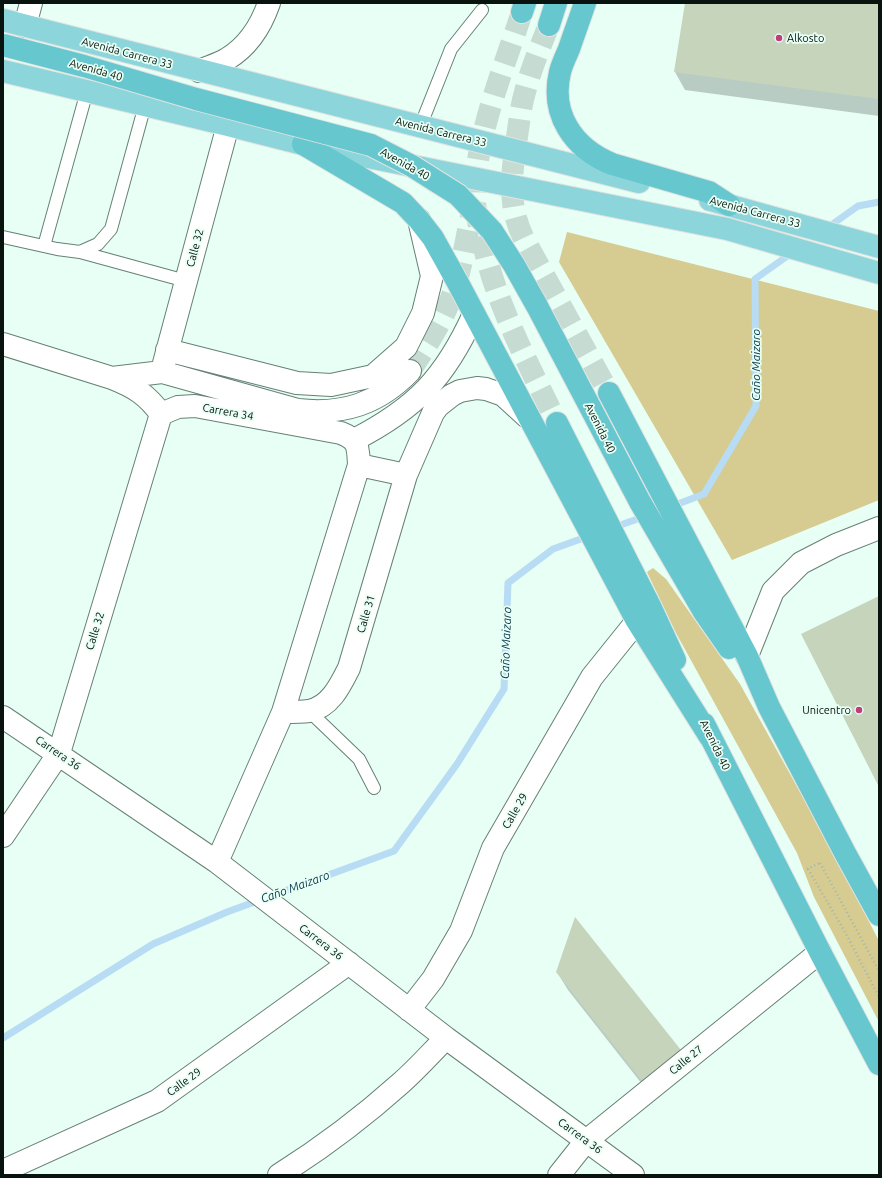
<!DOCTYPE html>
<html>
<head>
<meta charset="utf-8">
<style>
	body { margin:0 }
	#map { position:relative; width:882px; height:1178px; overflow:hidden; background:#e7fff4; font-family:Ubuntu,sans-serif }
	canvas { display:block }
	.frame { position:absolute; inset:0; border:4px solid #08120e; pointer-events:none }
</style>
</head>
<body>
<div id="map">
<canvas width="882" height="1178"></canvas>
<div class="frame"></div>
</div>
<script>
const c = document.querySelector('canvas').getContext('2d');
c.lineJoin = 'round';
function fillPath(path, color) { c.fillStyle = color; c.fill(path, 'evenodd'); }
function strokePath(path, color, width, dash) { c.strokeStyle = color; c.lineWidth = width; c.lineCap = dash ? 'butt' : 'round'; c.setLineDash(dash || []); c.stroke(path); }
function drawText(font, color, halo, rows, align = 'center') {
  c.font = font + ' Ubuntu,sans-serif'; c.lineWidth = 3.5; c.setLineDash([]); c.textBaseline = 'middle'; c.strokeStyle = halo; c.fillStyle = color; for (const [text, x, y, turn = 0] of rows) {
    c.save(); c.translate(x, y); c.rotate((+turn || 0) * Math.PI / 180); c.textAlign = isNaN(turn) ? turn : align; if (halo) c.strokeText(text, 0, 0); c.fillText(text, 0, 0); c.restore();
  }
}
fillPath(new Path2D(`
	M 567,232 L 879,311 L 879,500 L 732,560 L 559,262 Z
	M 653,568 L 666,579 L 740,684 L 830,846 L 879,941 L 879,1022 L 814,897 L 797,853 L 676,633 L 647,572 Z`), '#d6cb90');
fillPath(new Path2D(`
	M 686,3 L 879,3 L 879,116 L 685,90 L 675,72 Z
	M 557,972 L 680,1051 L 690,1069 L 653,1098 L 568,990 Z`), '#0003');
strokePath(new Path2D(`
	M 827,228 L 858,206 L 879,202
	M 670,507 L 704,494 L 756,406 L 755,279 L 793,252
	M 612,528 L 646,516
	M 3,1038 L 153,944 L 227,912 L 394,851 L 457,764 L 504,689 L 508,583 L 553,549 L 589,536`), '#b7dcf4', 7);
fillPath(new Path2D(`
	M 685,3 L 879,3 L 879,99 L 674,72 Z
	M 879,596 L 879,787 L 801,634 Z
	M 575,917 L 681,1050 L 642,1081 L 556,972 Z`), '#c6d4bc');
strokePath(new Path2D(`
	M 410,371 C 428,344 445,318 455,287 C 464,259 467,229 475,200`), '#c6dbd2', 22, [22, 11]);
strokePath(new Path2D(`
	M 522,12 C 504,68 474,139 475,199 C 475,212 479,225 482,238 C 495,303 528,363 557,423
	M 549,25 C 540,47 531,69 525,92 C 520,109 519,126 516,143 C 511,178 508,207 524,239 L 609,393`), '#c6dbd2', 22, [22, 11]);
const service = new Path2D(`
	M 420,127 L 451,49 L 482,10
	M 3,237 L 57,249 L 80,252 L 98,244 L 111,229 L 145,105
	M 44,246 L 87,91
	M 80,252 L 186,281
	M 309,711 L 359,759 L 374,788`);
const minor = new Path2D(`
	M 25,26 L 31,3
	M 199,71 C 208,67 219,64 227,59 C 249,46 261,26 269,3
	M 3,344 L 112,378 L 162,372 L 298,410 C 343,415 378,404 410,371
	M 167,350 L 297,383 L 331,385 L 373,376 L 406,347 L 423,313 L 432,276 L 419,220
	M 164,363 L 228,125
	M 112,378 C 135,387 147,395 161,414
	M 161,414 L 178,407 L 195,406 L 341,433 C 359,440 358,447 359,465 L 283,712 L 217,862
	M 354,440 C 416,408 445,378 474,314
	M 359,465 L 406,475
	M 747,656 L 773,591 L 801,563 L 836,545 L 879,528
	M 283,712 C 291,712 301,712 309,711 C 330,707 340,686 349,668 L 406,475 L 433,413 L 438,406 L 452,395 L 460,391 L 477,388 L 486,389 L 503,395 L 527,417
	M 3,717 L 217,862 L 446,1038 L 633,1175
	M 3,836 L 59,753 L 161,414
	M 409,1010 L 433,979 L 461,931 L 493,848 L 592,677 L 637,621
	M 3,1171 L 157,1101 L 349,963
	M 279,1175 C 322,1148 363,1117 401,1083 C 417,1069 431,1053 446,1038
	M 559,1175 L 586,1141 L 820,952`);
const primary = new Path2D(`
	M 3,20 L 639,182
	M 3,71 L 228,125 L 303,144 L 727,229 L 879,273
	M 710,200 L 879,247`);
const trunk = new Path2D(`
	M 585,3 C 580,18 574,34 569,49 C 566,56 562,64 560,72 C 550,114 573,148 612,164 L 709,192 L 729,205
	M 522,12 L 525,3
	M 549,25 L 556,3
	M 303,144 L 403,203 L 419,220 L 433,238 L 458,283 L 637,621 L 710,737
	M 609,393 L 747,656 L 769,707 L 845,853 L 879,915
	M 557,423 L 651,608 L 675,660
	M 640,502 L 704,612 L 729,648
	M 704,724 L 820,952 L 879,1064`);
strokePath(service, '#668175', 14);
strokePath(minor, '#668175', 24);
strokePath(primary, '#e1e3e2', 24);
strokePath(trunk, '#e1e3e2', 24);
strokePath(new Path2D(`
	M 820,863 L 879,971
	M 807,869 L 820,863
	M 808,869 L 845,932 L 879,997`), '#a2b6ad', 2.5, [1, 3]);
strokePath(service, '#fff', 12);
strokePath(minor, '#fff', 22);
strokePath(primary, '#8cd5da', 22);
strokePath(trunk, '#66c7ce', 22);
const trunkBridge = new Path2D(`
	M 3,45 L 84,66 L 196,99 L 371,145 L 412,166 L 458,195 L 492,231 L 514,265 L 537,306 L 640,502`);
strokePath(trunkBridge, '#e1e3e2', 24, []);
strokePath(trunkBridge, '#66c7ce', 22);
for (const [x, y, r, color] of [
	[779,38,4,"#c23b7a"],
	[859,710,4,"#c23b7a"]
]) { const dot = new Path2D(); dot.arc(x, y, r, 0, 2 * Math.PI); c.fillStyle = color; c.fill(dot); strokePath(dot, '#e7fff4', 1.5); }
drawText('11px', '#08120e', '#e7fff4', [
	["Alkosto",787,38],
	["Unicentro",851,710,"right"]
], 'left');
drawText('11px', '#08120e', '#e7fff4', [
	["Avenida Carrera 33",127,53,15],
	["Avenida 40",96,70,16],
	["Avenida Carrera 33",441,132,14],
	["Avenida 40",405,164,29],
	["Avenida Carrera 33",755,212,15],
	["Calle 32",195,248,-75],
	["Carrera 34",228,412,10],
	["Avenida 40",600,428,63],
	["Calle 31",366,614,-74],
	["Calle 32",95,631,-73],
	["Avenida 40",715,745,64],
	["Carrera 36",58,753,34],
	["Calle 29",515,811,-60],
	["Carrera 36",321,942,37],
	["Calle 27",686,1060,-39],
	["Calle 29",184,1082,-36],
	["Carrera 36",580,1136,36]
]);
drawText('italic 12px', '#07374e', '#e7fff4', [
	["Caño Maizaro",756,365,-90],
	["Caño Maizaro",506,643,-88],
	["Caño Maizaro",295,887,-20]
]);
</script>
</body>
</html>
